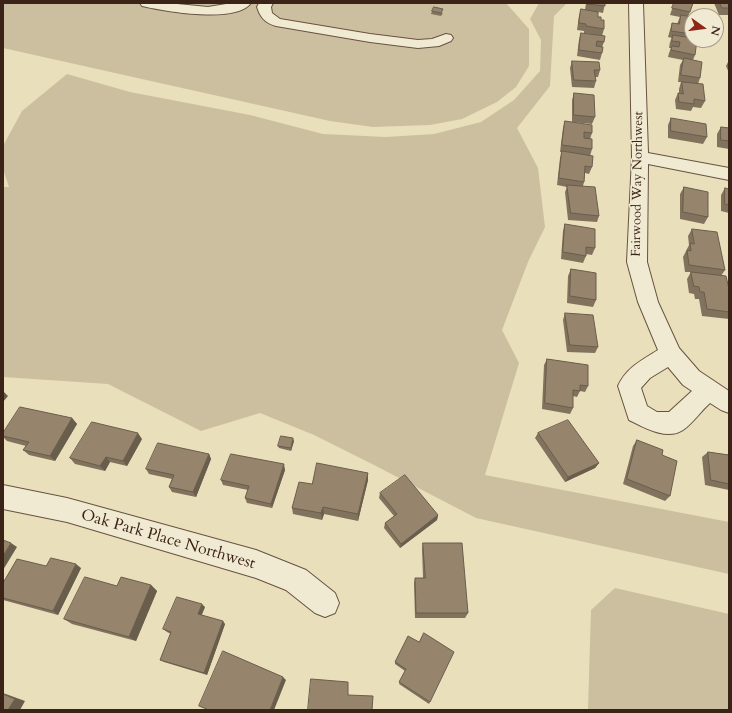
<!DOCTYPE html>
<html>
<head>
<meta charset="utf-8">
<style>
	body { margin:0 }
	#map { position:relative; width:732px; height:713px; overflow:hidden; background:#e9dfbb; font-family:Cardo,serif }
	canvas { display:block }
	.frame { position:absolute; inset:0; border:4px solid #3c2317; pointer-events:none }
	.north { position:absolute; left:684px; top:8px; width:40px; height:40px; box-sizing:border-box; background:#f1ead3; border:1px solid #a99a88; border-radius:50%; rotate:104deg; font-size:11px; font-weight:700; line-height:16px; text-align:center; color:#3c2317 }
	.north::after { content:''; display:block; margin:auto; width:14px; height:18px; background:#8f2418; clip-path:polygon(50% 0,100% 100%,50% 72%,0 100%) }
</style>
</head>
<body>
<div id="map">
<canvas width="732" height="713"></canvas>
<div class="frame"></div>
<div class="north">N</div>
</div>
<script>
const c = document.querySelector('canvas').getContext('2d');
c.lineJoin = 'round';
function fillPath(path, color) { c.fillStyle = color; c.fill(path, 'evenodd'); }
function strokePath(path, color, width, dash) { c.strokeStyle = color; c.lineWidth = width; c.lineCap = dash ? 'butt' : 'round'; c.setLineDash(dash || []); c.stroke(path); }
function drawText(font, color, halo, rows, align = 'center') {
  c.font = font + ' Cardo,serif'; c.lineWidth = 3; c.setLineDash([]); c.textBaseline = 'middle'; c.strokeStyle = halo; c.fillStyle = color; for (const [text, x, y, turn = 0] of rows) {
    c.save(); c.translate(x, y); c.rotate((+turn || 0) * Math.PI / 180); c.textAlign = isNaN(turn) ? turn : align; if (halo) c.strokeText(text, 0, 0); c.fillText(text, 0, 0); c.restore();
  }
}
fillPath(new Path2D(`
	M 3,3 L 506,3 L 529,29 L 529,66 L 516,87 L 497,102 L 462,119 L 430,125 L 373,127 L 330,121 L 3,48 Z
	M 539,3 L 567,3 L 554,16 L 550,86 L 517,128 L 538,168 L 545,227 L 528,262 L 502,330 L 519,363 L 485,475 L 729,522 L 729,574 L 476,518 L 376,466 L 314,435 L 260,413 L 201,431 L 108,384 L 3,377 L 3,187 L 9,187 L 3,169 L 3,146 L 22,111 L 67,74 L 130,92 L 250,115 L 323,134 L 386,137 L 434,134 L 481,122 L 514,100 L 540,71 L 541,40 L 530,19 Z
	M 615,588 L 729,614 L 729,710 L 588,710 L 591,610 Z`), '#ccbf9f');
const minor = new Path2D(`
	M 140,3 L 167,3 L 208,7 L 232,3 L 251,3 C 236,24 164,11 142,6 Z
	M 259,3 L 273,3 L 271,7 L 272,13 L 280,19 L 370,34 L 418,40 L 432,39 L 446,34 L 451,35 L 453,38 L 451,41 L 439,46 L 418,48 L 370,42 L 276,26 C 265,23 260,17 257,7 Z
	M 629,3 L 643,3 L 648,153 L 729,168 L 729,180 L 648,164 L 647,262 L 658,302 L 679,348 L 699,371 L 729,391 L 729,413 L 721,410 L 710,403 C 701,411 693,423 683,430 C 667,441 643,427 629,420 L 618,386 C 626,368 642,360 658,350 L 638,302 L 627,262 L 632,157 ZM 668,367 L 683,385 L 692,391 L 669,412 L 657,412 L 647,406 L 641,388 L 650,378 Z
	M 3,485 L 67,498 L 256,550 L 306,570 L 335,593 L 339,603 L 335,613 L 325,617 L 315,613 L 286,590 L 256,578 L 67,522 L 3,509 Z`);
strokePath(minor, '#675240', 2);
fillPath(minor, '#f1ead3');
fillPath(new Path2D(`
	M 586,3 L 605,3 L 603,13 L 598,12 L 598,17 L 601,20 L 604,29 L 602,36 L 584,33 L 584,31 L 577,30 L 579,16 L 581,9 L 585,10 Z
	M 674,3 L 693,3 L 688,17 L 692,17 L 692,40 L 695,55 L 693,60 L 700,78 L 698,84 L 705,101 L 701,108 L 693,107 L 691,111 L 676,109 L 675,100 L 678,93 L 679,93 L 679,89 L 681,82 L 678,82 L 680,65 L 683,60 L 668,57 L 669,53 L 671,48 L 669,48 L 670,42 L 672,38 L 668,37 L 672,23 L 677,24 L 680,17 L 670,15 Z
	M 714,3 L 729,3 L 729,15 L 719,15 Z
	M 432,11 L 443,13 L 441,16 L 431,14 Z
	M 581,33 L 604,42 L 602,47 L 602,53 L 600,60 L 577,56 L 579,40 Z
	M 729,60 L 729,73 L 726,66 Z
	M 572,61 L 600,70 L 598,77 L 595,77 L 596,81 L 594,88 L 572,87 L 570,68 Z
	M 574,93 L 595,117 L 592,124 L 572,122 L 572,100 Z
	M 671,118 L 707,137 L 703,144 L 668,138 L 668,125 Z
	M 565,121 L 592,133 L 590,139 L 592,149 L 590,156 L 592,167 L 589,174 L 585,173 L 584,182 L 583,186 L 599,216 L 597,222 L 568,220 L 565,192 L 567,187 L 557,185 L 560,158 L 562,152 L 560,152 L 563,128 Z
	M 721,127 L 729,128 L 729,149 L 717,147 L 717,134 Z
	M 684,187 L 708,217 L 704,224 L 680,219 L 680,194 Z
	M 725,188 L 729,189 L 729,213 L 721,211 L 721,195 Z
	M 565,224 L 595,248 L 592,255 L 586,254 L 586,256 L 583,263 L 561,259 L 563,231 Z
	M 692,229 L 725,270 L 721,276 L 729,289 L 729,319 L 702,316 L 699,299 L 695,299 L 694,294 L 689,293 L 687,279 L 691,272 L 685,272 L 683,257 L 689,245 L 688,236 Z
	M 571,269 L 596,300 L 593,307 L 567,303 L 568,276 Z
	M 565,313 L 598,347 L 595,353 L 567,352 L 563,320 Z
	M 547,359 L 588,386 L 585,392 L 580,391 L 577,397 L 573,396 L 573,408 L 570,414 L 542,409 L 544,365 Z
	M 72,418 L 77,424 L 55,461 L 29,455 L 23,450 L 26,446 L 7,441 L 3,437 L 3,433 Z
	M 538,433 L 599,463 L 595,468 L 565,482 L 535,438 Z
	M 142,439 L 127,466 L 110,462 L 105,471 L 75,464 L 70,458 Z
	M 637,440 L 662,455 L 670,496 L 665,501 L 623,484 L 633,446 Z
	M 294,441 L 291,451 L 279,448 L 278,446 Z
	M 708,452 L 729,455 L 729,490 L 705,485 L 702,457 Z
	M 209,454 L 211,459 L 196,497 L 172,492 L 169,487 L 172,479 L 149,474 L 146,469 Z
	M 285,470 L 272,508 L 247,503 L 245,498 L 248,490 L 223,485 L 221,480 Z
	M 368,473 L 368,480 L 358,521 L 324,514 L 322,520 L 293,514 L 292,508 L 312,484 Z
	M 380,493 L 438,515 L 437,520 L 400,548 L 384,528 L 385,523 L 394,516 L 379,498 Z
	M 423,543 L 468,613 L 465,618 L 415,618 L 414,583 L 415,578 L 423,578 L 422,549 Z
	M 46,566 L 81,568 L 58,615 L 3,600 L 3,583 Z
	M 151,585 L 157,591 L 136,641 L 72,624 L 64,619 L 117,586 Z
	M 205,607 L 201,615 L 225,624 L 207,675 L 164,662 L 160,660 L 171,634 L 167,632 L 163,629 Z
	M 419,642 L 430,702 L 429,704 L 399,684 L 405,671 L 395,664 L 395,662 Z`), '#81725d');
fillPath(new Path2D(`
	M 3,391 L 8,396 L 3,402 Z
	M 72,418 L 77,424 L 55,461 L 50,456 Z
	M 138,433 L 142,439 L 127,466 L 123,461 Z
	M 293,438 L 294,441 L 291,451 L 291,448 Z
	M 209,454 L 211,459 L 196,497 L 193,492 Z
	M 106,457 L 110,462 L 105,471 L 100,466 Z
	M 599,463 L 595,468 L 565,482 L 568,477 Z
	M 284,464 L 285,470 L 272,508 L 271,504 Z
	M 368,473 L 368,480 L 358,521 L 358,514 Z
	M 323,507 L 324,514 L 322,520 L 321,513 Z
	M 438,515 L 437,520 L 400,548 L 401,544 Z
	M 11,543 L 17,547 L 3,570 L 3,556 Z
	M 76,564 L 81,568 L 58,615 L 53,611 Z
	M 151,585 L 157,591 L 136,641 L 129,637 Z
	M 202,604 L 205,607 L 201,617 L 198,614 Z
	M 223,621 L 225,624 L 207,675 L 204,673 Z
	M 283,677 L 286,680 L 274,710 L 270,710 Z
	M 3,693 L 25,701 L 20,710 L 8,710 Z`), '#695d4c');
const building = new Path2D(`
	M 587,3 L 605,3 L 605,6 L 587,4 Z
	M 674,3 L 693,3 L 690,12 L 672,8 Z
	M 720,3 L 729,3 L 729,8 L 722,8 Z
	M 434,7 L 443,9 L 441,13 L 432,11 Z
	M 581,9 L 598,12 L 598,17 L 601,17 L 601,20 L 604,20 L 604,29 L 586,26 L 586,24 L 579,23 Z
	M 681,15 L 692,17 L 692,34 L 671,31 L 672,23 L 679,24 Z
	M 581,33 L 605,36 L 604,42 L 597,41 L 596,46 L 603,47 L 602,53 L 579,50 Z
	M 673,35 L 692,38 L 692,40 L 697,40 L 695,55 L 671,50 L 672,46 L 679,47 L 680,42 L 672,41 Z
	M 684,58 L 702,62 L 700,78 L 681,75 Z
	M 572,61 L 599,62 L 600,70 L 594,70 L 596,81 L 574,80 Z
	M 682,82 L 703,84 L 705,101 L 694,99 L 694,104 L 679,102 L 678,93 L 683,94 Z
	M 574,93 L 594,95 L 595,117 L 574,115 Z
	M 671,118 L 706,124 L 707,137 L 671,131 Z
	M 565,121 L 592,125 L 592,133 L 584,132 L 584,138 L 592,139 L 592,149 L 562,145 Z
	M 721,127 L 729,128 L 729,141 L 721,140 Z
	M 562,151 L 593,156 L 592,167 L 585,166 L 584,182 L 559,178 Z
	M 567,185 L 595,187 L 599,216 L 571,213 Z
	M 684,187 L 708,192 L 708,217 L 683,212 Z
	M 725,188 L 729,189 L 729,205 L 725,204 Z
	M 565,224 L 595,229 L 595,248 L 586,247 L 586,256 L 563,252 Z
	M 692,229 L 717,232 L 725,270 L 689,265 L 687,250 L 691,251 L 690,243 L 694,244 Z
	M 571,269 L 596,273 L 596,300 L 570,296 Z
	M 691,272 L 726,276 L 729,289 L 729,312 L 707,309 L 704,292 L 700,292 L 699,287 L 694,286 Z
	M 565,313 L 593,315 L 598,347 L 570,345 Z
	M 547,359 L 588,365 L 588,386 L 580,385 L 580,391 L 573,390 L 573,408 L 545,403 Z
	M 20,407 L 72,418 L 50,456 L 23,450 L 29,442 L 3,436 L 3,433 Z
	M 568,420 L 599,463 L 568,477 L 538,433 Z
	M 92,422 L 138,433 L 123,461 L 106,457 L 100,466 L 70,458 Z
	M 281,436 L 293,438 L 291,448 L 278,446 Z
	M 637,440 L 663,450 L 662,455 L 677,461 L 670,496 L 627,479 Z
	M 158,443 L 209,454 L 193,492 L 169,487 L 174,475 L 146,469 Z
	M 708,452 L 729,455 L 729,484 L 711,480 Z
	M 231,454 L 284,464 L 271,504 L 245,498 L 249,486 L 221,480 Z
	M 317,463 L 368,473 L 358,514 L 323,507 L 321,513 L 292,508 L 299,482 L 312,484 Z
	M 405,475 L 438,515 L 401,544 L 385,523 L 397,514 L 380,493 Z
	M 3,540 L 11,543 L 3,556 Z
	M 423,543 L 462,543 L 468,613 L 416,613 L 415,578 L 425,578 Z
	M 51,558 L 76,564 L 53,611 L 3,598 L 3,583 L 17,559 L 46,566 Z
	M 85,577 L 117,586 L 121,577 L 151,585 L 129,637 L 64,619 Z
	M 177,597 L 202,604 L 198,614 L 223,621 L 204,673 L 160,660 L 171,632 L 163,629 Z
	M 424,633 L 454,652 L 430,702 L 399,682 L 406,669 L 395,662 L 408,636 L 419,642 Z
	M 223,651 L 283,677 L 270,710 L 209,710 L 199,706 Z
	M 311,679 L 348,682 L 348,695 L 373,696 L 372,710 L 308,710 Z
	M 3,694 L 15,699 L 8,710 L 3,710 Z`);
fillPath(building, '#96856c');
strokePath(building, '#695d4c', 1);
drawText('13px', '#3c2317', '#f1ead3', [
	["Fairwood Way Northwest",638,184,-89]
]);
drawText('16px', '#3c2317', '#f1ead3', [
	["Oak Park Place Northwest",168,540,16]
]);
</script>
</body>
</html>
